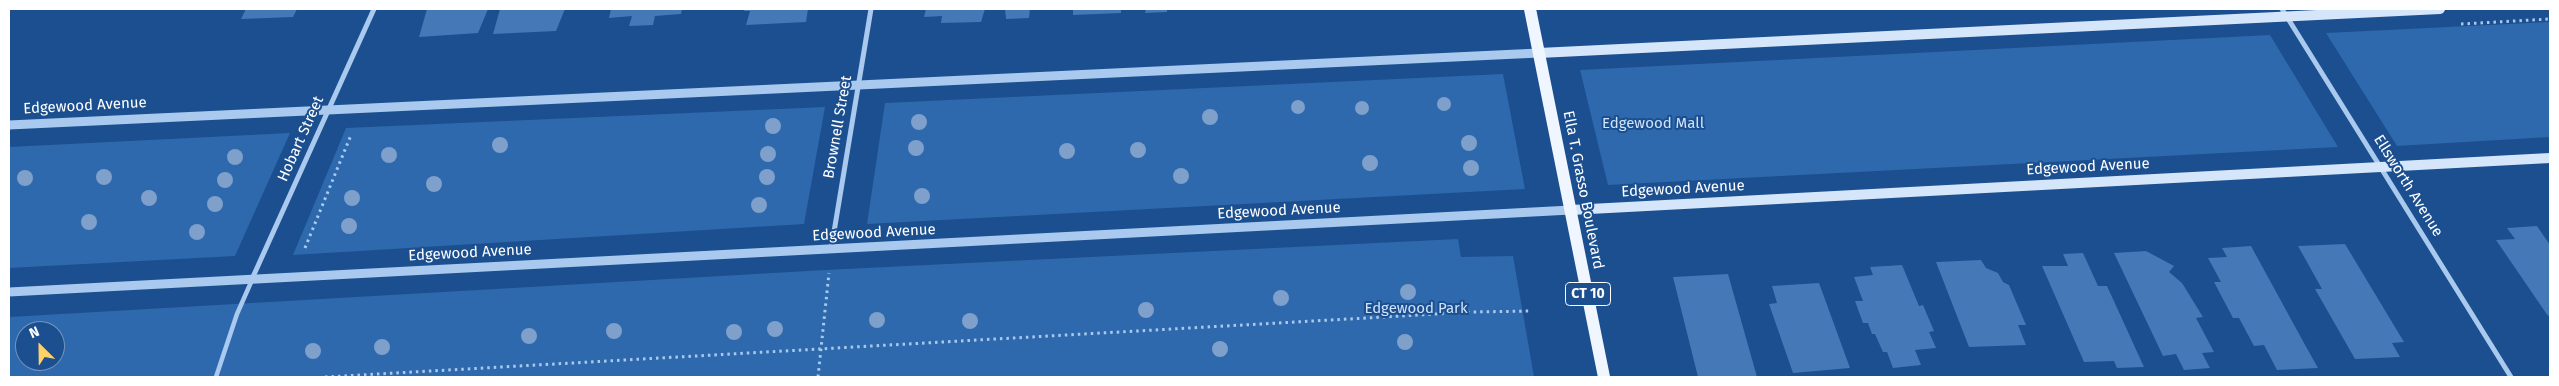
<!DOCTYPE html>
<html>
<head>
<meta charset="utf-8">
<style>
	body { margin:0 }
	#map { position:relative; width:2559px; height:386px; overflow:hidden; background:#1b4f8f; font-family:"Fira Sans",sans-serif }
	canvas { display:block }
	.frame { position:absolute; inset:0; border:10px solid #fff; pointer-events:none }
	.north { position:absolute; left:15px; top:321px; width:50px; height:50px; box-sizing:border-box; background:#1b4f8f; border:1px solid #7695bc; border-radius:50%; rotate:337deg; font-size:14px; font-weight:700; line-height:20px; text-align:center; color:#fff }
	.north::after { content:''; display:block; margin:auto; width:18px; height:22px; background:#ffd166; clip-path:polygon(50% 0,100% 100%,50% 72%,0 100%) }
</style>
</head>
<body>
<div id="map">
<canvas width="2559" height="386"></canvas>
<div class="frame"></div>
<div class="north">N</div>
</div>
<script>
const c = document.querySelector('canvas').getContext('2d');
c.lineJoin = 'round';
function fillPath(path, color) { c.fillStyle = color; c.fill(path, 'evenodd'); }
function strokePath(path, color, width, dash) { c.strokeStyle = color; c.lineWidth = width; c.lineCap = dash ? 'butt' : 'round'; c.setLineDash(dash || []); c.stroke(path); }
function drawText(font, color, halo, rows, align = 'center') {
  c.font = font + ' "Fira Sans",sans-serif'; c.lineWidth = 4; c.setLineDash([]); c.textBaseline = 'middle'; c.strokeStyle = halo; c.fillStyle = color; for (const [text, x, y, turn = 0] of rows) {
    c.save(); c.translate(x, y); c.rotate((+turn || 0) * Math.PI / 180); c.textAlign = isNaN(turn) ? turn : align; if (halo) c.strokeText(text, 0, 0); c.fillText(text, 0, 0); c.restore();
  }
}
fillPath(new Path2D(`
	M 2550,22 L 2550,137 L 2397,146 L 2326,33 Z
	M 2270,35 L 2338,147 L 1608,185 L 1580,70 Z
	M 1503,74 L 1525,189 L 867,224 L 885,103 Z
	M 825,107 L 804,224 L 293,255 L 346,128 Z
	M 290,133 L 235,256 L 9,268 L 9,147 Z
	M 1458,239 L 1461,257 L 1513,256 L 1534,377 L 9,377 L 9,317 L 825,270 ZM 25,331 L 55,331 L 55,361 L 25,361 Z`), '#2e69ad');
fillPath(new Path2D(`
	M 246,9 L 297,9 L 293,17 L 241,19 Z
	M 427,9 L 488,9 L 478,33 L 419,37 Z
	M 500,9 L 565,9 L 556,31 L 493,34 Z
	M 611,9 L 682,9 L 681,14 L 655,16 L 653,25 L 629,26 L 632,16 L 609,18 Z
	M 745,9 L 808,9 L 806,22 L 746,25 L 750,11 L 744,11 Z
	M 926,9 L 985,9 L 981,22 L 941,23 L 942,16 L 924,17 Z
	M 1005,9 L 1030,9 L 1029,18 L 1006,19 Z
	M 1073,9 L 1121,9 L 1121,13 L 1073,15 Z
	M 1146,9 L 1167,9 L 1167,12 L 1145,13 Z
	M 2537,226 L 2550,245 L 2550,315 L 2548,316 L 2496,240 L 2515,239 L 2507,228 Z
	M 2345,244 L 2404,342 L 2392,343 L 2400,357 L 2355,359 L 2315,289 L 2322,289 L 2298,246 Z
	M 2251,246 L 2304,343 L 2318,368 L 2277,370 L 2264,345 L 2254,346 L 2239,318 L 2233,318 L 2214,282 L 2221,282 L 2208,258 L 2227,257 L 2222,248 Z
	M 2146,251 L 2174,266 L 2169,272 L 2182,283 L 2203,317 L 2196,318 L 2214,352 L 2202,353 L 2210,368 L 2184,370 L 2176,354 L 2163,356 L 2114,253 Z
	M 2083,253 L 2098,286 L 2107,286 L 2144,367 L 2117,368 L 2114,361 L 2084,362 L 2042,266 L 2068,266 L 2063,254 Z
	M 1981,260 L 1986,268 L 1998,273 L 2003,282 L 2009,285 L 2026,325 L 2018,325 L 2026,345 L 1969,347 L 1936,262 Z
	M 1902,265 L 1919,306 L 1923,305 L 1934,331 L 1929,332 L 1936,348 L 1915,350 L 1921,365 L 1893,368 L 1887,352 L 1883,352 L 1875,334 L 1872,334 L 1868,323 L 1863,323 L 1855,301 L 1863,301 L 1854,277 L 1873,275 L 1870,267 Z
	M 1728,274 L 1757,377 L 1698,377 L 1673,277 Z
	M 1819,283 L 1850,368 L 1793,373 L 1769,304 L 1777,303 L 1772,286 Z`), '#4478b7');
strokePath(new Path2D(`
	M 2461,24 L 2550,19
	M 305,248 L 351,135
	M 325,377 L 1472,312 L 1531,311
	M 818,377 L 829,273`), '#a9c9ee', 3, [2.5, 4]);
strokePath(new Path2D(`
	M 216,377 L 237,314 L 252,280`), '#a9c9ee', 4.5);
strokePath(new Path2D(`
	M 2282,9 L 2511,377
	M 831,250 L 871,9
	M 252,279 L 374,9`), '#a9c9ee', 5);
strokePath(new Path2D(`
	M 9,125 L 1539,53
	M 9,292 L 1571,210`), '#a9c9ee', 9);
strokePath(new Path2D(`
	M 1539,53 L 2440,9
	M 1571,210 L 2550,158`), '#d6e6fa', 10);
strokePath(new Path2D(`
	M 1530,9 L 1604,377`), '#f0f6ff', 12);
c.fillStyle = '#7ea0ca';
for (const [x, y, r] of [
	[1444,104,7],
	[1298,107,7],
	[1362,108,7],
	[1210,117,8],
	[919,122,8],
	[773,126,8],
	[1469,143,8],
	[500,145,8],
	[916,148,8],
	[1138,150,8],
	[1067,151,8],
	[768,154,8],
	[389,155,8],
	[235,157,8],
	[1370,163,8],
	[1471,168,8],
	[1181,176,8],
	[104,177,8],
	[767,177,8],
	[25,178,8],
	[225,180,8],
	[434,184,8],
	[922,196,8],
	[149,198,8],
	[352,198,8],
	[215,204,8],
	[759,205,8],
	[89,222,8],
	[349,226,8],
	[197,232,8],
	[1408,292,8],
	[1281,298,8],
	[1146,310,8],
	[877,320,8],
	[970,321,8],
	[775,329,8],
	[614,331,8],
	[734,332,8],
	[529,336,8],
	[1405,342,8],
	[382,347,8],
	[1220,349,8],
	[313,351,8]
]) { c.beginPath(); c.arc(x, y, r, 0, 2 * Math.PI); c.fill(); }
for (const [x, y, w] of [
	[1588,294,45]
]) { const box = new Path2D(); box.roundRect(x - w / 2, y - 11.5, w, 23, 4); c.fillStyle = '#1b4f8f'; c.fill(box); strokePath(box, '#fff', 1); }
drawText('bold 14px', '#fff', null, [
	["CT 10",1588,294]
]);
drawText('15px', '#fff', '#1b4f8f', [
	["Edgewood Avenue",85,106,-3],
	["Brownell Street",838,127,-80],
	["Hobart Street",301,139,-66],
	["Edgewood Avenue",2088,167,-3],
	["Ellsworth Avenue",2408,186,58],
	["Edgewood Avenue",1683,189,-3],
	["Ella T. Grasso Boulevard",1583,190,79],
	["Edgewood Avenue",1279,211,-3],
	["Edgewood Avenue",874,233,-3],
	["Edgewood Avenue",470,253,-3]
]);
drawText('15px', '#cfe3fa', '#1b4f8f', [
	["Edgewood Mall",1653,124],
	["Edgewood Park",1416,309]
]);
</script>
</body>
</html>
